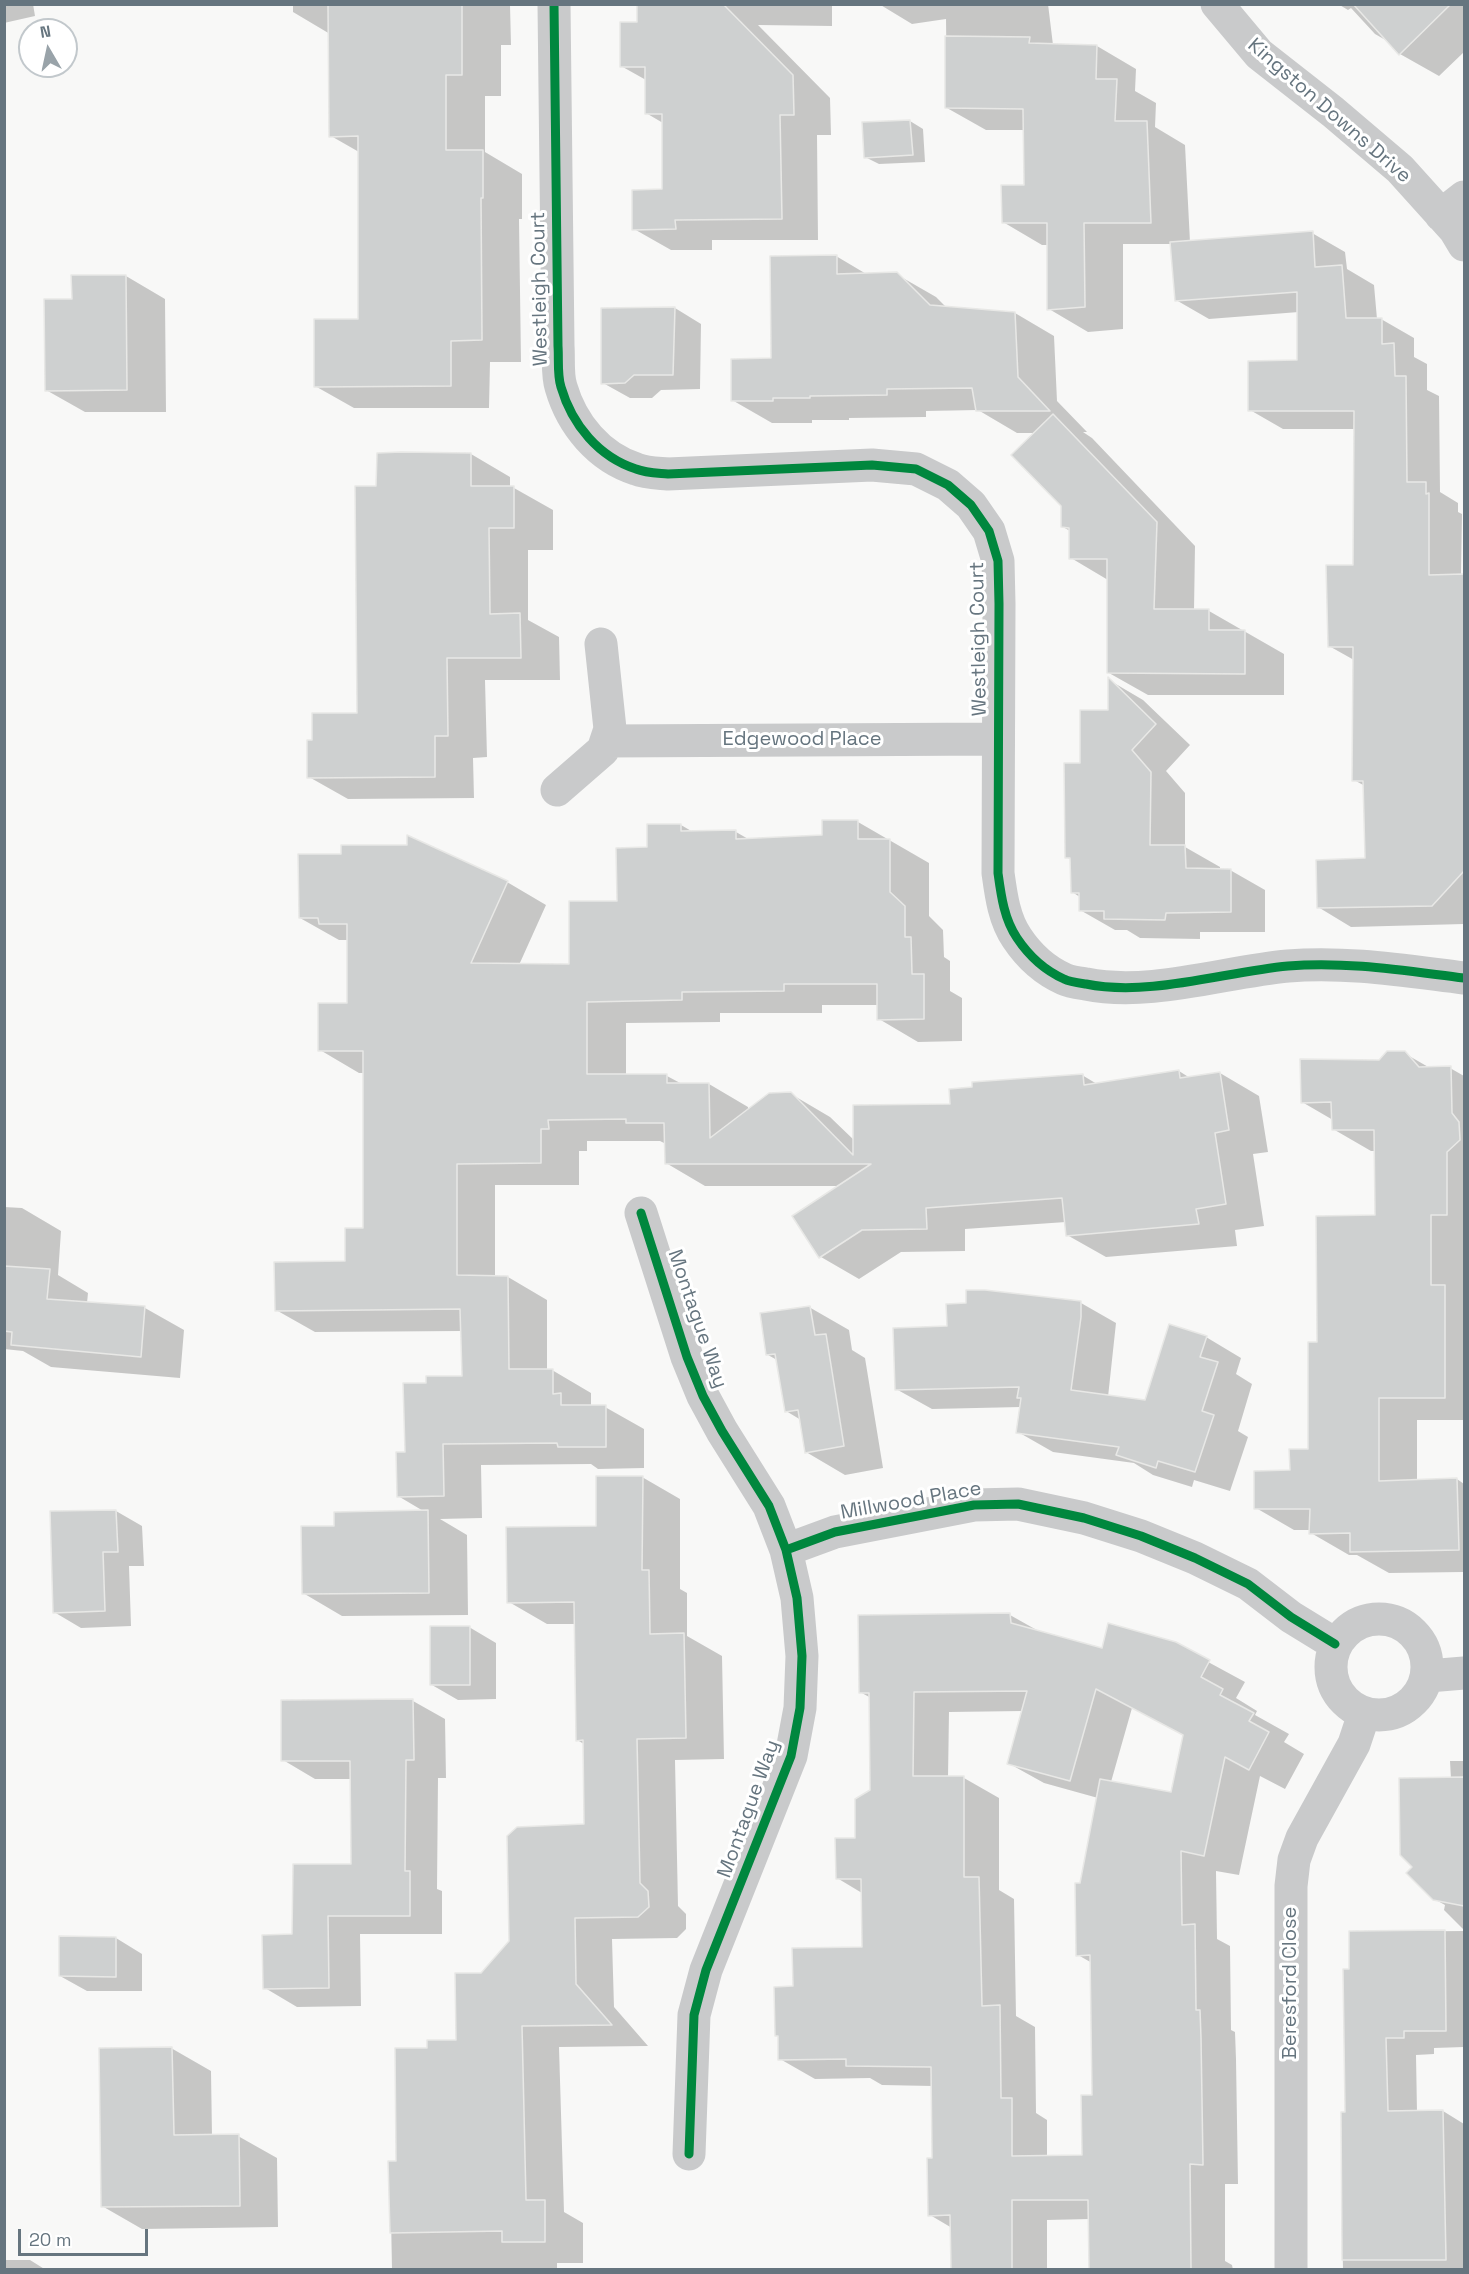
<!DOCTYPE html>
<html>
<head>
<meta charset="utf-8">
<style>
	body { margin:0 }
	#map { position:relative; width:1469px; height:2274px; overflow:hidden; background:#f8f8f7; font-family:"Space Grotesk",sans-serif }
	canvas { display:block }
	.frame { position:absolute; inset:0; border:6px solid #66757f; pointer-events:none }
	.north { position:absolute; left:18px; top:18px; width:60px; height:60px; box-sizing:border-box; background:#fff; border:2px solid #c2c8cc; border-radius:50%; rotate:351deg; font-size:16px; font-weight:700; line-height:24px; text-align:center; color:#66757f }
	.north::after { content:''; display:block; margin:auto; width:21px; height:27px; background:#99a3a9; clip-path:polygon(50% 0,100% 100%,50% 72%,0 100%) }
	.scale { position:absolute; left:18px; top:2229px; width:130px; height:27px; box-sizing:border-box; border:3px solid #66757f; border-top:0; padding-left:8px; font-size:18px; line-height:21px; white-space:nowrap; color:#66757f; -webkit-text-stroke:4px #fff; paint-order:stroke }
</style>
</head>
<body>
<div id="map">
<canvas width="1469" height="2274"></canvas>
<div class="frame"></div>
<div class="north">N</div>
<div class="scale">20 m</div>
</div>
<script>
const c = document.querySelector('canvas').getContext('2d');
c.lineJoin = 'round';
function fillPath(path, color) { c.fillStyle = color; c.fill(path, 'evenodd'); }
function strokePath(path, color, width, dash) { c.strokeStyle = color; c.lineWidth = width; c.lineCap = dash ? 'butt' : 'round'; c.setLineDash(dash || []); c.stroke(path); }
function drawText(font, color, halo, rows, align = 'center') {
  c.font = font + ' "Space Grotesk",sans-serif'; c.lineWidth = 6; c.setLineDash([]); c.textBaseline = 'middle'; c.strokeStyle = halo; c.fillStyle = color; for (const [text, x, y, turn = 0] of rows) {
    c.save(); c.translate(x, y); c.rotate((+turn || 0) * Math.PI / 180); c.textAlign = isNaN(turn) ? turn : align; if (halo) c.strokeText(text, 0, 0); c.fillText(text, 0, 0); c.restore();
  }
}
fillPath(new Path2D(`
	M 4,4 L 33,4 L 35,16 L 4,23 Z
	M 293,4 L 510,5 L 511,45 L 501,45 L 501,96 L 485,96 L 485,152 L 522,174 L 522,219 L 519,219 L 521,362 L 490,362 L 489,408 L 354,408 L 315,386 L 360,320 L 359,152 L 331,136 L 330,34 L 293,12 Z
	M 639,4 L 832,4 L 832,26 L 758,25 L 830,98 L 831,135 L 817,135 L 818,240 L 712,240 L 712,250 L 671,250 L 634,229 L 663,191 L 663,123 L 646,113 L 646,80 L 621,66 L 639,24 Z
	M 879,4 L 1048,4 L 1053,45 L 1097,46 L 1136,69 L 1135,91 L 1156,103 L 1155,127 L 1185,145 L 1190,242 L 1312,233 L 1345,252 L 1347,269 L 1374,285 L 1377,319 L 1381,319 L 1414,338 L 1414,357 L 1427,364 L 1427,390 L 1439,396 L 1440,492 L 1458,503 L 1458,512 L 1462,514 L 1461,575 L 1464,575 L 1464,924 L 1351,927 L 1318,907 L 1367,860 L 1365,786 L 1354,780 L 1354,660 L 1329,646 L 1355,566 L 1356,429 L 1283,429 L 1250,410 L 1299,362 L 1299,312 L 1209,319 L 1176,300 L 1172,244 L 1123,244 L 1123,329 L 1088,332 L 1049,309 L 1048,245 L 1042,245 L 1003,222 L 1026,187 L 1025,130 L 986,130 L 947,108 L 946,19 L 912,24 Z
	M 1338,4 L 1464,4 L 1464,52 L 1439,76 L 1400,54 L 1389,42 L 1375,34 L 1351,8 L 1348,10 Z
	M 910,121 L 923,129 L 925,162 L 879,164 L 865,157 Z
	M 836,256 L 868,275 L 896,274 L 936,297 L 947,308 L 1015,313 L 1054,336 L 1057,401 L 1087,432 L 1083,432 L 1092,438 L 1195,546 L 1194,611 L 1209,611 L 1284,654 L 1284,695 L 1148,695 L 1109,673 L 1108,580 L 1071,558 L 1070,531 L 1063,527 L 1063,505 L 1036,433 L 1017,433 L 978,410 L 926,411 L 926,417 L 849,418 L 849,420 L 812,420 L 812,423 L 772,423 L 732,400 L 772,360 Z
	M 126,276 L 165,299 L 166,412 L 85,412 L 46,390 L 73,300 Z
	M 675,308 L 701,324 L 700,389 L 661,390 L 652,398 L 630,398 L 603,383 Z
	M 471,454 L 510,477 L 510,488 L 514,488 L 553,510 L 553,550 L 528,550 L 528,620 L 559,637 L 560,680 L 485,680 L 487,757 L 473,758 L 474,798 L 348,799 L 309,777 L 314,741 L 359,715 L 377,488 L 378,455 Z
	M 1109,680 L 1143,700 L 1190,745 L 1166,771 L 1185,793 L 1185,847 L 1220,867 L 1220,870 L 1230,870 L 1265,890 L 1265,932 L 1200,932 L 1200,939 L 1140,938 L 1127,930 L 1115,930 L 1080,910 L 1080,897 L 1072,892 L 1072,860 L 1066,857 L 1081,765 L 1110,711 Z
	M 858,822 L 929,863 L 929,916 L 943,930 L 944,957 L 950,961 L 950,991 L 962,998 L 962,1041 L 918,1042 L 879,1019 L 879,1005 L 822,1005 L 822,1013 L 720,1013 L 720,1022 L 626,1023 L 626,1076 L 667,1076 L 682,1084 L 709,1084 L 748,1107 L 748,1111 L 791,1094 L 830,1117 L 855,1141 L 952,1105 L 1082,1075 L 1097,1084 L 1179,1071 L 1190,1078 L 1220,1073 L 1259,1096 L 1268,1152 L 1253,1154 L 1264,1226 L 1235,1230 L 1237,1246 L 1106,1257 L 1067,1235 L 1066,1222 L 965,1229 L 965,1251 L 901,1252 L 859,1279 L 821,1257 L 841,1186 L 705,1186 L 666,1163 L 666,1144 L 660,1141 L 587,1141 L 587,1151 L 579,1151 L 579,1185 L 495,1185 L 495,1277 L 508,1277 L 547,1300 L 547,1370 L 552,1370 L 591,1393 L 591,1407 L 605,1407 L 644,1429 L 644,1468 L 598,1469 L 591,1464 L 481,1465 L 482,1518 L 440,1519 L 467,1535 L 468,1615 L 342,1616 L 303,1593 L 425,1512 L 398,1496 L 406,1453 L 427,1385 L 464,1377 L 462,1331 L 315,1332 L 276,1310 L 347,1262 L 365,1229 L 364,1073 L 359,1073 L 320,1050 L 348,1004 L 348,940 L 339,940 L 300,918 L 343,856 L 408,847 L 408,837 L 507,882 L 546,905 L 519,965 L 570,965 L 618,902 L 648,849 L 681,825 L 693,832 L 736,832 L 750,840 L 823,836 Z
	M 1404,1053 L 1430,1068 L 1450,1068 L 1464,1076 L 1464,1420 L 1417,1420 L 1417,1481 L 1457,1479 L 1464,1484 L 1464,1572 L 1389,1573 L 1357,1555 L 1349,1555 L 1311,1533 L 1311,1530 L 1294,1530 L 1256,1508 L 1309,1451 L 1319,1343 L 1376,1217 L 1376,1151 L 1371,1151 L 1333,1129 L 1333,1120 L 1302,1102 L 1379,1061 Z
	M 4,1207 L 22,1208 L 61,1231 L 58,1275 L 88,1293 L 87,1303 L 145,1308 L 184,1330 L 180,1378 L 51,1367 L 23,1351 L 4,1349 Z
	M 1081,1303 L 1116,1323 L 1108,1397 L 1146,1402 L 1206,1337 L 1241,1358 L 1236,1374 L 1252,1384 L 1238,1431 L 1248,1437 L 1230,1491 L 1194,1480 L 1192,1487 L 1153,1475 L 1134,1463 L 1053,1452 L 1018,1432 L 1021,1407 L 932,1409 L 896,1389 L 948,1328 Z
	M 809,1307 L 849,1330 L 852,1350 L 865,1358 L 883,1468 L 845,1475 L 806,1452 L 801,1420 L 786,1411 L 777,1360 L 768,1355 Z
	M 642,1477 L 680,1499 L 680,1589 L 687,1593 L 687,1636 L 722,1656 L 724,1759 L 675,1760 L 678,1906 L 686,1914 L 686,1929 L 677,1938 L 612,1939 L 614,2007 L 648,2046 L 559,2047 L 564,2212 L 583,2223 L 583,2263 L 557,2263 L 557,2270 L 392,2270 L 390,2162 L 398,2162 L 429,2050 L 458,2042 L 482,1974 L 510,1942 L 585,1826 L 584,1744 L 577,1740 L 575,1624 L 547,1624 L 509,1602 L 598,1528 Z
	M 116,1511 L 142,1526 L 144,1566 L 129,1566 L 131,1626 L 81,1628 L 54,1612 Z
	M 1010,1615 L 1042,1633 L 1103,1649 L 1175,1644 L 1245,1682 L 1236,1698 L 1257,1711 L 1255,1715 L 1289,1734 L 1284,1742 L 1304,1754 L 1285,1789 L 1260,1776 L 1239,1875 L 1216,1871 L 1217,1939 L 1230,1946 L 1231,2030 L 1235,2032 L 1236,2059 L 1238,2184 L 1225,2184 L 1225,2261 L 1232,2265 L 1233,2270 L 1090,2270 L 1090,2219 L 1047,2220 L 1047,2270 L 952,2270 L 952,2228 L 930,2215 L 933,2160 L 932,2086 L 882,2085 L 870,2078 L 815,2079 L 780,2059 L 780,2037 L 776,2035 L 794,1987 L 863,1949 L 862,1893 L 837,1878 L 857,1839 L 871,1791 L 871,1698 L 860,1692 ZM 1132,1708 L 1185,1736 L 1172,1794 L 1111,1782 ZM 1023,1711 L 1008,1763 L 1044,1783 L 1098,1798 L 1082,1884 L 1078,1955 L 1092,1963 L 1094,2096 L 1083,2156 L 1047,2157 L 1047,2120 L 1036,2113 L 1035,2027 L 1016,2016 L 1014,1899 L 999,1890 L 999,1798 L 964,1778 L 948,1778 L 949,1712 Z
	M 469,1627 L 496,1643 L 496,1699 L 458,1700 L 432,1685 Z
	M 413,1701 L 445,1719 L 446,1778 L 438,1778 L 437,1889 L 442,1891 L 442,1934 L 360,1934 L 361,2006 L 297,2007 L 265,1988 L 294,1936 L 352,1865 L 352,1779 L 315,1779 L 283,1760 L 282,1702 Z
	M 1450,1761 L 1464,1761 L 1464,1930 L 1444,1910 L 1445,1905 L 1434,1899 L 1451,1779 Z
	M 1464,1931 L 1464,2047 L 1434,2048 L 1434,2054 L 1416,2055 L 1417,2112 L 1443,2111 L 1464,2124 L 1464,2270 L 1343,2270 L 1342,2220 L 1350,1932 Z
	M 116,1938 L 142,1954 L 142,1991 L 87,1991 L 60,1976 Z
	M 171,2048 L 211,2071 L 212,2136 L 238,2136 L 277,2158 L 278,2227 L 142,2229 L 102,2206 Z
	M 4,2260 L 30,2260 L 46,2270 L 4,2270 Z`), '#0003');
const building = new Path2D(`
	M 328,4 L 462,4 L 462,75 L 446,75 L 446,150 L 483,150 L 483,198 L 481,198 L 482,340 L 451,341 L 451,386 L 314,387 L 314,319 L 358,319 L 358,136 L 329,137 Z
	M 637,4 L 723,4 L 793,75 L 794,115 L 780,115 L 782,219 L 675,220 L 676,229 L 632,230 L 632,190 L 662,189 L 662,114 L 645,114 L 645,67 L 620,67 L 620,22 L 637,22 Z
	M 1353,4 L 1451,4 L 1399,55 Z
	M 945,36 L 1030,37 L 1029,43 L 1097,45 L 1096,79 L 1117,79 L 1115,121 L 1147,121 L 1151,223 L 1084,223 L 1085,307 L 1047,310 L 1047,223 L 1002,223 L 1001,185 L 1024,185 L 1023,109 L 945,108 Z
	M 910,120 L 913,155 L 864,158 L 862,122 Z
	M 1313,231 L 1315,267 L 1342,265 L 1346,318 L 1382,318 L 1382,344 L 1394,343 L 1395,376 L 1406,376 L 1407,482 L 1426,482 L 1426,494 L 1429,493 L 1429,575 L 1464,574 L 1464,871 L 1432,906 L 1317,908 L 1316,860 L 1365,858 L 1363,781 L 1352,781 L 1353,647 L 1328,647 L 1326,565 L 1353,565 L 1354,411 L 1248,411 L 1248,361 L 1297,360 L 1297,292 L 1175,301 L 1170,242 Z
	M 837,255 L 837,274 L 897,272 L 930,305 L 1015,312 L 1018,377 L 1050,411 L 976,411 L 972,388 L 887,389 L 887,395 L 810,396 L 810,398 L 773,398 L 773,401 L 731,401 L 731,359 L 771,358 L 770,256 Z
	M 71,275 L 126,275 L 127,390 L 45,391 L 44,299 L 72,299 Z
	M 675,307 L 673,375 L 634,375 L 625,383 L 601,384 L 601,308 Z
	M 1053,414 L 1157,522 L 1154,609 L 1209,609 L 1209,630 L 1245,630 L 1245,674 L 1107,673 L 1107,559 L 1069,559 L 1069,528 L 1061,527 L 1061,506 L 1011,455 Z
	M 401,452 L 471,453 L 471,486 L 514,486 L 514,528 L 489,528 L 490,614 L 520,613 L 521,658 L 447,658 L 448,736 L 435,736 L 435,777 L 307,778 L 307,740 L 312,740 L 312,713 L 357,713 L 355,486 L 376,486 L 377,453 Z
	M 1108,677 L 1156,724 L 1132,750 L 1151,772 L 1150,845 L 1185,845 L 1186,868 L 1231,869 L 1231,912 L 1166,913 L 1165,920 L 1104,919 L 1104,911 L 1079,911 L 1079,893 L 1071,893 L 1070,858 L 1065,858 L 1064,763 L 1080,763 L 1080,710 L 1108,710 Z
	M 822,820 L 858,820 L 858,839 L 890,839 L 890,892 L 905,906 L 905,937 L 911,937 L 912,974 L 924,974 L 924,1019 L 877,1020 L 877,984 L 784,984 L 784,991 L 682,992 L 682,1000 L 587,1002 L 587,1074 L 667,1074 L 667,1083 L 709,1083 L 710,1138 L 769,1093 L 791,1092 L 853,1155 L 853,1105 L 950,1104 L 949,1089 L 972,1087 L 972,1082 L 1083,1074 L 1084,1085 L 1179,1070 L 1180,1078 L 1220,1072 L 1229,1130 L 1215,1133 L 1226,1204 L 1196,1209 L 1199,1224 L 1066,1236 L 1062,1198 L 926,1208 L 927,1229 L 862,1230 L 819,1258 L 792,1216 L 871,1164 L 665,1164 L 664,1123 L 626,1123 L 626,1119 L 548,1120 L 549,1129 L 541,1129 L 541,1163 L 457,1164 L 457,1275 L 508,1276 L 509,1369 L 553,1369 L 553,1394 L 561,1393 L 561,1405 L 606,1405 L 606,1447 L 558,1447 L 557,1443 L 443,1444 L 444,1496 L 397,1497 L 396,1452 L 405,1452 L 403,1383 L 426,1383 L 426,1376 L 462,1376 L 460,1309 L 275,1311 L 274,1262 L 345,1261 L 345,1228 L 363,1228 L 363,1051 L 318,1051 L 318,1003 L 347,1003 L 347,924 L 319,924 L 318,918 L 299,918 L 298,854 L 341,854 L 341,845 L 407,845 L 407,835 L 508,881 L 471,963 L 569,964 L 569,901 L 617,901 L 616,848 L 647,847 L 647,824 L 681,824 L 681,831 L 736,830 L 736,839 L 822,835 Z
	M 1387,1051 L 1405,1051 L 1419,1067 L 1451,1066 L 1452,1113 L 1459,1122 L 1460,1140 L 1447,1152 L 1447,1215 L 1431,1215 L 1431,1285 L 1445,1285 L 1445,1398 L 1379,1398 L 1379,1481 L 1457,1478 L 1459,1550 L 1350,1552 L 1350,1533 L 1309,1534 L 1310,1509 L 1254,1509 L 1254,1471 L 1290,1470 L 1289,1449 L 1308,1449 L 1308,1342 L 1317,1342 L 1316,1216 L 1375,1215 L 1374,1130 L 1332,1130 L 1331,1102 L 1301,1103 L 1300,1059 L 1379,1060 Z
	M 4,1266 L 50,1269 L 47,1299 L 145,1306 L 141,1357 L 11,1345 L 12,1332 L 4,1331 Z
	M 966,1290 L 985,1290 L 1081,1301 L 1081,1317 L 1071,1390 L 1145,1400 L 1169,1324 L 1207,1336 L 1200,1357 L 1218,1362 L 1202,1411 L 1214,1415 L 1195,1472 L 1158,1461 L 1156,1468 L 1116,1455 L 1119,1447 L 1016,1433 L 1021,1398 L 1017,1398 L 1019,1387 L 895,1390 L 893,1328 L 947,1326 L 946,1304 L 966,1303 Z
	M 810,1306 L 815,1335 L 826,1334 L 844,1446 L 805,1453 L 798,1410 L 785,1412 L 775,1354 L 766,1355 L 760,1313 Z
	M 596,1476 L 643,1476 L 642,1570 L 649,1570 L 650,1634 L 684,1633 L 686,1738 L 637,1739 L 640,1883 L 648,1891 L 649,1907 L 638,1917 L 575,1918 L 576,1984 L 612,2025 L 522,2026 L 526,2200 L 545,2200 L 545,2242 L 502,2242 L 502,2231 L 390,2233 L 388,2161 L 396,2161 L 395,2048 L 427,2048 L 427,2040 L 456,2040 L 455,1973 L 481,1973 L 509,1941 L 507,1836 L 517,1827 L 584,1824 L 583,1740 L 576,1741 L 574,1602 L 507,1603 L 506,1527 L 596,1526 Z
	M 116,1510 L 118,1552 L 103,1552 L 105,1611 L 53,1613 L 50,1511 Z
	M 428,1510 L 429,1593 L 302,1594 L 301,1526 L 334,1526 L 334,1512 Z
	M 1010,1613 L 1011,1623 L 1102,1648 L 1108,1623 L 1176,1642 L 1210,1660 L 1201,1677 L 1223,1689 L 1220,1695 L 1254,1713 L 1249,1721 L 1269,1732 L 1249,1770 L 1225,1757 L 1204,1856 L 1181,1851 L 1182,1925 L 1195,1924 L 1196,2010 L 1200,2010 L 1201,2038 L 1203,2165 L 1190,2164 L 1191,2270 L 1089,2270 L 1088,2200 L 1012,2200 L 1012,2270 L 951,2270 L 950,2215 L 928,2216 L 927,2158 L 932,2158 L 931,2067 L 846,2066 L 846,2059 L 778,2060 L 778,2036 L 775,2036 L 774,1987 L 793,1986 L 792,1948 L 862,1947 L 861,1879 L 836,1879 L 835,1838 L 855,1838 L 855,1799 L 870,1790 L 869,1693 L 859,1693 L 858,1615 ZM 1096,1689 L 1183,1735 L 1171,1792 L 1100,1779 L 1080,1883 L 1075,1883 L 1076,1956 L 1090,1955 L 1092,2095 L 1081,2095 L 1082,2155 L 1012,2156 L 1012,2098 L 1001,2098 L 1000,2005 L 982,2006 L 979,1877 L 964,1877 L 964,1776 L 913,1776 L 914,1692 L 1027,1691 L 1007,1764 L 1070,1781 Z
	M 430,1626 L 470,1626 L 470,1685 L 430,1685 Z
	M 413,1699 L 414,1760 L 406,1760 L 405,1871 L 410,1871 L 410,1916 L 328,1916 L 329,1988 L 263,1989 L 262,1935 L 292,1934 L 293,1864 L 351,1864 L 350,1761 L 281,1761 L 281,1700 Z
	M 1464,1777 L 1464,1906 L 1433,1900 L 1406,1873 L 1412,1867 L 1400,1855 L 1399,1778 Z
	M 1445,1930 L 1446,2031 L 1404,2031 L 1404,2038 L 1386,2038 L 1388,2111 L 1443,2110 L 1446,2260 L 1342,2260 L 1341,2112 L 1345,2112 L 1343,1969 L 1349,1969 L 1349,1931 Z
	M 59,1936 L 116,1937 L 116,1977 L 59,1976 Z
	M 172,2047 L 174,2135 L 239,2134 L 240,2206 L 101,2207 L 99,2048 Z`);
fillPath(building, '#ced0d0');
strokePath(building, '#e8e8e6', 1.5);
strokePath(new Path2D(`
	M 554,4 L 558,346 C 559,359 557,375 561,387 C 572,425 599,457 636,469 C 646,473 658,473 668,474 L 872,465 L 916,469 L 948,485 L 971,505 L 989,531 L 998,561 L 999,604 L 998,873 C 1001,895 1004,919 1017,938 C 1029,956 1044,970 1064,979 C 1070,982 1079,983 1086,984 C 1149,997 1224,972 1288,966 C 1347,961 1406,971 1464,978
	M 1217,4 L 1259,54 L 1333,112 L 1400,169 L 1455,230 L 1464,245
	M 1441,215 L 1464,197
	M 606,741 L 998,739
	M 557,790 L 603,750 L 610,729 L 601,644
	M 641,1213 L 687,1357 L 703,1396 L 722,1431 L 769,1506 L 786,1550 L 797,1598 L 802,1656 L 800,1708 L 791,1756 L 706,1970 L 694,2015 L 689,2154
	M 786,1550 L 835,1532 L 974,1505 L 1018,1504 L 1084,1518 L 1141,1536 L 1195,1558 L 1248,1584 L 1291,1617 L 1335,1644
	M1331 1667a48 48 0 1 1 96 0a48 48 0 1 1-96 0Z
	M 1428,1676 L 1464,1673
	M 1291,2270 L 1291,1886 L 1294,1860 L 1302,1838 L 1354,1744 L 1364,1714`), '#c9cacb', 33);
strokePath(new Path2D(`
	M 554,4 L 558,346 C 559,359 557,375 561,387 C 572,425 599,457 636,469 C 646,473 658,473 668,474 L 872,465 L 916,469 L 948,485 L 971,505 L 989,531 L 998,561 L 999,604 L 998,873 C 1001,895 1004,919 1017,938 C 1029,956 1044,970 1064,979 C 1070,982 1079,983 1086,984 C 1149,997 1224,972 1288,966 C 1347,961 1406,971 1464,978
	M 641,1213 L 687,1357 L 703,1396 L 722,1431 L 769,1506 L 786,1550 L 797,1598 L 802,1656 L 800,1708 L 791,1756 L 706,1970 L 694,2015 L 689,2154
	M 786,1550 L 835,1532 L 974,1505 L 1018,1504 L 1084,1518 L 1141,1536 L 1195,1558 L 1248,1584 L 1291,1617 L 1335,1644`), '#00873e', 9);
drawText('20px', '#66757f', '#fff', [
	["Kingston Downs Drive",1329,111,41],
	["Westleigh Court",540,289,-91],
	["Westleigh Court",979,639,-91],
	["Edgewood Place",802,740],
	["Montague Way",697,1319,71],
	["Millwood Place",911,1501,-10],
	["Montague Way",749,1809,-70],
	["Beresford Close",1291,1983,-90]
]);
</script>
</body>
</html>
